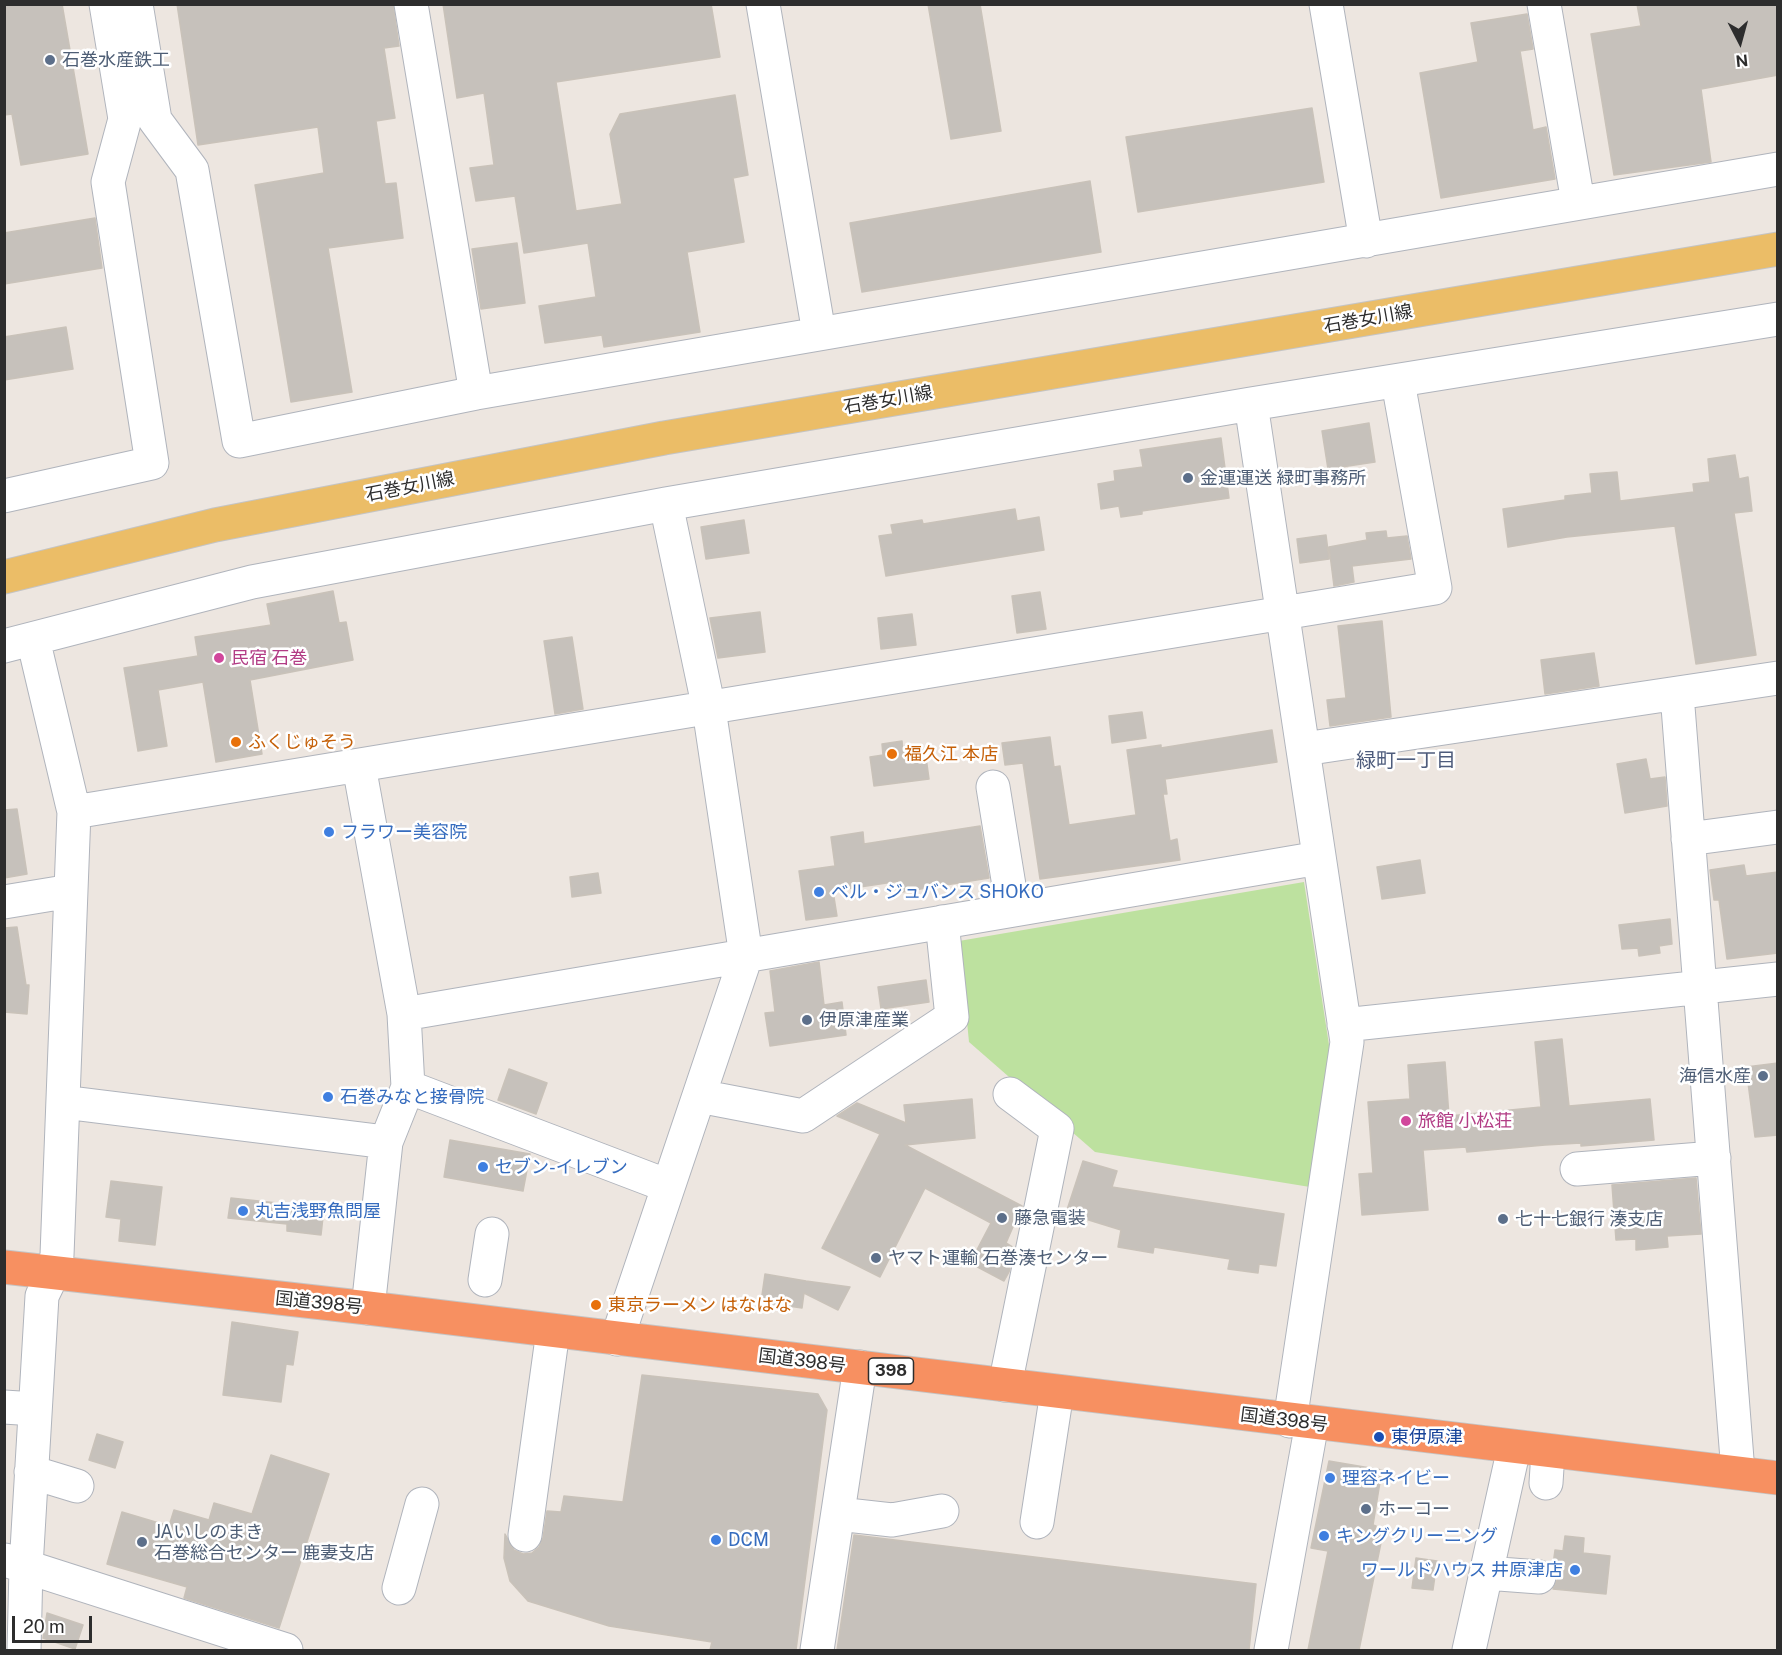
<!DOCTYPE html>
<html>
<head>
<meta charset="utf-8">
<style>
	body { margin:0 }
	#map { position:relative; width:1782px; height:1655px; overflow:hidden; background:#ede6e0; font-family:"Public Sans",sans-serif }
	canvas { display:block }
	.frame { position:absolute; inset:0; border:6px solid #2d2d2d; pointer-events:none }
	.north { position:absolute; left:1710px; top:12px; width:60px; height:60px; -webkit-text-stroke:4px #fff; paint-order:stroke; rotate:174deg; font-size:16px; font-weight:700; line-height:24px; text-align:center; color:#2d2d2d }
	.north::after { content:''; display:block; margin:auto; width:21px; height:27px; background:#2d2d2d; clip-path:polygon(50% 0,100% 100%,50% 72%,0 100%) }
	.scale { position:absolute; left:12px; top:1616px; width:80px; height:27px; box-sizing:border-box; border:3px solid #2d2d2d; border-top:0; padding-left:8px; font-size:18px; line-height:21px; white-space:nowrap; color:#2d2d2d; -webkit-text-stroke:4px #fff; paint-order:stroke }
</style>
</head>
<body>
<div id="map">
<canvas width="1782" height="1655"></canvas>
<div class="frame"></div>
<div class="north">N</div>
<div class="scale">20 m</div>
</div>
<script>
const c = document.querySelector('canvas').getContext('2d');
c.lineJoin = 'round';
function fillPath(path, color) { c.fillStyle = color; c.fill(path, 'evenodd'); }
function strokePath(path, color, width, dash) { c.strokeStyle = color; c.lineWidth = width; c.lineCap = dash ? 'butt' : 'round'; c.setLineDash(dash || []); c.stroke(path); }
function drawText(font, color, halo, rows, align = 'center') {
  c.font = font + ' "Public Sans","Noto Sans JP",sans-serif'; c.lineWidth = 5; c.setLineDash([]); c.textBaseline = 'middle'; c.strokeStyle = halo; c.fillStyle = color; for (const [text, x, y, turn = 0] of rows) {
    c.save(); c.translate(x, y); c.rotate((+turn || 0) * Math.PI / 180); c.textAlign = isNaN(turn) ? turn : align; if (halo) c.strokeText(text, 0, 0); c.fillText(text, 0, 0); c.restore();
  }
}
fillPath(new Path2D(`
	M 1304,882 L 1333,1071 L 1310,1187 L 1095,1152 L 969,1042 L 959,941 Z`), '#bde19f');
const building = new Path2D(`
	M 4,4 L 62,4 L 88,154 L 21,165 L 12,114 L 4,115 Z
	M 177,4 L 393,4 L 399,46 L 384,48 L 395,118 L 376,121 L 385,184 L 396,183 L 403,238 L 328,248 L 352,392 L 291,402 L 255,185 L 324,173 L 318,127 L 198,145 Z
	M 443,4 L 711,4 L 720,57 L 556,82 L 576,211 L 622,204 L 610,134 L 620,114 L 735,95 L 748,175 L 733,178 L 744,242 L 687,252 L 700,332 L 604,347 L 602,335 L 545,343 L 539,306 L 596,297 L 588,243 L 524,253 L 515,196 L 476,201 L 470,168 L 494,165 L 484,93 L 457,98 Z
	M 928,4 L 980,4 L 1001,131 L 951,139 Z
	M 1637,4 L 1778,4 L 1778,75 L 1701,89 L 1711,162 L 1614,175 L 1591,34 L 1641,26 Z
	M 1527,14 L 1533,49 L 1520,51 L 1533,130 L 1546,127 L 1555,179 L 1441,198 L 1420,73 L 1478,62 L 1471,23 Z
	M 1312,108 L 1324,182 L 1138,212 L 1126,137 Z
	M 1090,181 L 1101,252 L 862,292 L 850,223 Z
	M 95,218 L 102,268 L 4,284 L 4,233 Z
	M 517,243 L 525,303 L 481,309 L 472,249 Z
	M 66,327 L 73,369 L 4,380 L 4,337 Z
	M 1369,423 L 1375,462 L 1328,469 L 1322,431 Z
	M 1221,438 L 1229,498 L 1142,511 L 1142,514 L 1121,517 L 1119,506 L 1101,509 L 1098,484 L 1115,481 L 1114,471 L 1143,467 L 1140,450 Z
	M 1735,455 L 1739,479 L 1748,477 L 1752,511 L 1734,513 L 1756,655 L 1696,664 L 1675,526 L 1567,537 L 1508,547 L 1503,509 L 1565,500 L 1565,496 L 1592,493 L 1590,474 L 1617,472 L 1620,501 L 1694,492 L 1693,484 L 1710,482 L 1708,459 Z
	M 1015,509 L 1017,521 L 1039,517 L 1044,550 L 886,576 L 879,536 L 893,534 L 891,525 L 922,520 L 923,524 Z
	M 744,520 L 749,553 L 706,559 L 701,527 Z
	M 1386,531 L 1387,538 L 1407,536 L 1411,559 L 1352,566 L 1354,582 L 1334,586 L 1329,547 L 1367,540 L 1366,533 Z
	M 1326,535 L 1329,559 L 1300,563 L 1297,539 Z
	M 333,591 L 339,623 L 346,622 L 353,660 L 250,680 L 262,754 L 216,762 L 203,682 L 158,690 L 167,746 L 138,751 L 124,668 L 198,656 L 195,637 L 271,625 L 267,604 Z
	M 1040,592 L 1046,629 L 1017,633 L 1012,596 Z
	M 760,612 L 765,652 L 718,658 L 710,618 Z
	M 912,614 L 916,645 L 881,649 L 878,618 Z
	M 1382,621 L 1391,717 L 1330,726 L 1327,700 L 1346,698 L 1338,626 Z
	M 572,637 L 583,709 L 555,714 L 544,641 Z
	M 1594,653 L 1599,686 L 1545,694 L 1541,660 Z
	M 1142,712 L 1146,738 L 1112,743 L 1109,716 Z
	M 1272,730 L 1277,762 L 1165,779 L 1167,794 L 1163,794 L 1170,841 L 1177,839 L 1180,860 L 1040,879 L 1023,763 L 1005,765 L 1002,743 L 1050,737 L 1054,767 L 1060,766 L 1069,825 L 1136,815 L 1127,750 L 1161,745 L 1161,748 Z
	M 902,741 L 903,753 L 925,750 L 929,779 L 874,786 L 870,757 L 883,755 L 882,744 Z
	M 1646,759 L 1650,779 L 1665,777 L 1667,806 L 1625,813 L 1617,764 Z
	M 17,809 L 27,874 L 4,878 L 4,810 Z
	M 980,826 L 989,878 L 902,892 L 900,881 L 833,891 L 837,916 L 806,920 L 799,871 L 835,866 L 831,837 L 863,832 L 864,844 Z
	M 1420,860 L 1425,893 L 1382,899 L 1377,867 Z
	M 1744,865 L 1746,876 L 1778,872 L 1778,953 L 1727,959 L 1719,900 L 1714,900 L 1710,870 Z
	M 598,873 L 601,893 L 572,897 L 570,877 Z
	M 1670,919 L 1672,944 L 1659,946 L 1660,953 L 1639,956 L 1638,948 L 1622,949 L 1619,925 Z
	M 17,927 L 26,985 L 29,985 L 27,1014 L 4,1012 L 4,928 Z
	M 819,962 L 824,1005 L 842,1002 L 846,1035 L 770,1046 L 765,1013 L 775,1012 L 770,971 Z
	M 926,980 L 929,1002 L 881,1009 L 878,987 Z
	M 1562,1039 L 1569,1106 L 1650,1099 L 1654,1140 L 1581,1146 L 1581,1143 L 1545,1145 L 1467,1152 L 1466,1147 L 1423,1150 L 1428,1210 L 1362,1215 L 1359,1174 L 1373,1173 L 1368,1102 L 1410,1099 L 1408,1065 L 1445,1062 L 1449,1116 L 1541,1107 L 1535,1042 Z
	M 1778,1063 L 1778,1135 L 1755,1137 L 1746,1067 Z
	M 509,1069 L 547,1083 L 536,1114 L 498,1100 Z
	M 972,1099 L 975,1138 L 905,1145 L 1022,1206 L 1006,1243 L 1014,1248 L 1009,1272 L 1004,1281 L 970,1263 L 991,1223 L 925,1188 L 880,1277 L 822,1248 L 880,1134 L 837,1116 L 857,1103 L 906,1123 L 904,1105 Z
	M 450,1140 L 530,1154 L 523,1191 L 444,1177 Z
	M 1083,1161 L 1117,1171 L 1112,1187 L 1284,1214 L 1276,1266 L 1259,1264 L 1258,1273 L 1228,1269 L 1230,1259 L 1154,1247 L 1153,1253 L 1118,1247 L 1121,1230 L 1066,1213 Z
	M 1696,1178 L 1701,1234 L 1667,1236 L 1668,1247 L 1636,1250 L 1636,1239 L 1616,1240 L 1612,1185 Z
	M 111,1181 L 162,1187 L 155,1245 L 119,1241 L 121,1219 L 106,1217 Z
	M 231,1198 L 324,1208 L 321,1235 L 287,1231 L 287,1224 L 228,1218 Z
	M 765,1274 L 806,1281 L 850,1287 L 838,1310 L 804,1293 L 802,1308 L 761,1302 Z
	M 232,1322 L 298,1332 L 293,1365 L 286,1364 L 281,1402 L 223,1395 Z
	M 642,1375 L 818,1394 L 827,1410 L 796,1650 L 710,1650 L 712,1642 L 609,1626 L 528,1601 L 510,1581 L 504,1558 L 505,1534 L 514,1550 L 523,1554 L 532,1553 L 539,1547 L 543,1538 L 547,1511 L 561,1512 L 564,1496 L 623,1502 Z
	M 97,1434 L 123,1442 L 115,1468 L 89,1460 Z
	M 271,1455 L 329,1474 L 279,1628 L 184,1598 L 187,1587 L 107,1564 L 122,1512 L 169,1526 L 174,1510 L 209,1520 L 214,1503 L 252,1514 Z
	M 1329,1461 L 1382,1470 L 1373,1525 L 1376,1526 L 1375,1531 L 1383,1533 L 1359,1650 L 1308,1650 L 1328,1551 L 1311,1548 Z
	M 854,1535 L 1256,1584 L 1249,1650 L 837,1650 Z
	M 1565,1536 L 1584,1538 L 1583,1553 L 1610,1556 L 1606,1594 L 1553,1589 L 1558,1578 L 1553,1565 L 1555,1550 L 1563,1551 Z
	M 1416,1558 L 1437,1561 L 1433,1590 L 1412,1588 Z
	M 47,1613 L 83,1625 L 75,1649 L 43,1638 Z`);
fillPath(building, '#c6c1bb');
strokePath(building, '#c9c2b9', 1.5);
const minor = new Path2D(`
	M 136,4 L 155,120 L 192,170 L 239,441 L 476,393 L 1778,169
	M 411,4 L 476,393
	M 763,4 L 819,333
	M 1326,4 L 1366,241
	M 1544,4 L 1578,202
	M 1251,404 L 1347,1042 L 1290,1421
	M 4,496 L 152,463 L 108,182 L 125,119 L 106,4
	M 4,646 L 252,582 L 666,504 L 1251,404 L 1778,319
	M 1677,694 L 1738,1472
	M 1304,749 L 1778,678
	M 359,766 L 404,1014 L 408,1087 L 386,1142 L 368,1308
	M 993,787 L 1013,910
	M 74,812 L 1435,588 L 1398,382
	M 1688,839 L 1778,827
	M 4,902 L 71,891
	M 404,1014 L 1319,858
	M 1344,1025 L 1778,979
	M 408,1087 L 668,1186
	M 699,1096 L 803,1116 L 952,1017 L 942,922
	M 63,1102 L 386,1142
	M 1577,1169 L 1714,1158
	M 485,1280 L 492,1234
	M 617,1339 L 746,956 L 709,709 L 666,504
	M 1005,1385 L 1057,1129 L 1010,1094
	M 4,1407 L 35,1409
	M 31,1472 L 77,1486
	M 1546,1483 L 1548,1452
	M 838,1514 L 892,1520 L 942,1511
	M 1037,1522 L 1057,1392
	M 525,1535 L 553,1331
	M 5,1560 L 286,1650
	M 1486,1573 L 1539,1577
	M 399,1588 L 422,1504
	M 24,1650 L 26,1567 L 42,1296 L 53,1273 L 57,1255 L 74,812 L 33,639
	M 817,1650 L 860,1367
	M 1271,1650 L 1312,1423
	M 1469,1650 L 1514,1448`);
const major = new Path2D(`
	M 4,577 L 215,525 L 664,438 L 1778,249`);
const highway = new Path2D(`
	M 4,1267 L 368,1308 L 1778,1478`);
strokePath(minor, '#b0b4bc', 35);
strokePath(major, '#c4c4c4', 35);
strokePath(highway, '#c4c4c4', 35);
strokePath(minor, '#fff', 33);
strokePath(major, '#ebbd67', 33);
strokePath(highway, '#f79061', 33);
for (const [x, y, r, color] of [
	[50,60,6,"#5c6f8a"],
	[1188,478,6,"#5c6f8a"],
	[219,658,6,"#d1479c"],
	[236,742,6,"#e8710a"],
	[892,754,6,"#e8710a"],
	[329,832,6,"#3f7fe0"],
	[819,892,6,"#3f7fe0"],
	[807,1020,6,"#5c6f8a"],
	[1763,1076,6,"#5c6f8a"],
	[328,1097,6,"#3f7fe0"],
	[1406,1121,6,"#d1479c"],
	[483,1167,6,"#3f7fe0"],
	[243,1211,6,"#3f7fe0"],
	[1002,1218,6,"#5c6f8a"],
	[1503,1219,6,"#5c6f8a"],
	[876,1258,6,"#5c6f8a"],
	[596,1305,6,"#e8710a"],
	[1379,1437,6,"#1a4fb4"],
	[1330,1478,6,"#3f7fe0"],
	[1366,1509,6,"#5c6f8a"],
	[1324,1536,6,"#3f7fe0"],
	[716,1540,6,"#3f7fe0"],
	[142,1542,6,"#5c6f8a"],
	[1575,1570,6,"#3f7fe0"]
]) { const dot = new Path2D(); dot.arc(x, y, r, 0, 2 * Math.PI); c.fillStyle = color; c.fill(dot); strokePath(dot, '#fff', 2); }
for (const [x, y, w] of [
	[891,1371,45]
]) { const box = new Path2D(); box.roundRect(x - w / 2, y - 13, w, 26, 4.5); c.fillStyle = '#fff'; c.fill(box); strokePath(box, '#2d2d2d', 1.5); }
drawText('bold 16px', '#2d2d2d', null, [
	["398",891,1371]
]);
drawText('18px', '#4e5e75', '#fff', [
	["石巻水産鉄工",62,60],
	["金運運送 緑町事務所",1200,478],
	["伊原津産業",819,1020],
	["海信水産",1751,1076,"right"],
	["藤急電装",1014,1218],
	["七十七銀行 湊支店",1515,1219],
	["ヤマト運輸 石巻湊センター",888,1258],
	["ホーコー",1378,1509],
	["JAいしのまき",154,1532],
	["石巻総合センター 鹿妻支店",154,1553]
], 'left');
drawText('18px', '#2d2d2d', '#fff', [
	["石巻女川線",1368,319,-10],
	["石巻女川線",888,400,-10],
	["石巻女川線",410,487,-11],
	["国道398号",319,1303,6],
	["国道398号",802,1361,7],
	["国道398号",1284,1420,7]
]);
drawText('18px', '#b23c85', '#fff', [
	["民宿 石巻",231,658],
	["旅館 小松荘",1418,1121]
], 'left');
drawText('18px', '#c56008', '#fff', [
	["ふくじゅそう",248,742],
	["福久江 本店",904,754],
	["東京ラーメン はなはな",608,1305]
], 'left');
drawText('18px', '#366cbe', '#fff', [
	["フラワー美容院",341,832],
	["ベル・ジュバンス SHOKO",831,892],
	["石巻みなと接骨院",340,1097],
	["セブン-イレブン",495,1167],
	["丸吉浅野魚問屋",255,1211],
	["理容ネイビー",1342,1478],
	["キングクリーニング",1336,1536],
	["DCM",728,1540],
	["ワールドハウス 井原津店",1563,1570,"right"]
], 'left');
drawText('18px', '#164399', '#fff', [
	["東伊原津",1391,1437]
], 'left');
drawText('20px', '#4e5c7c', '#fff', [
	["緑町一丁目",1406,761]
]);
</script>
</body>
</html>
